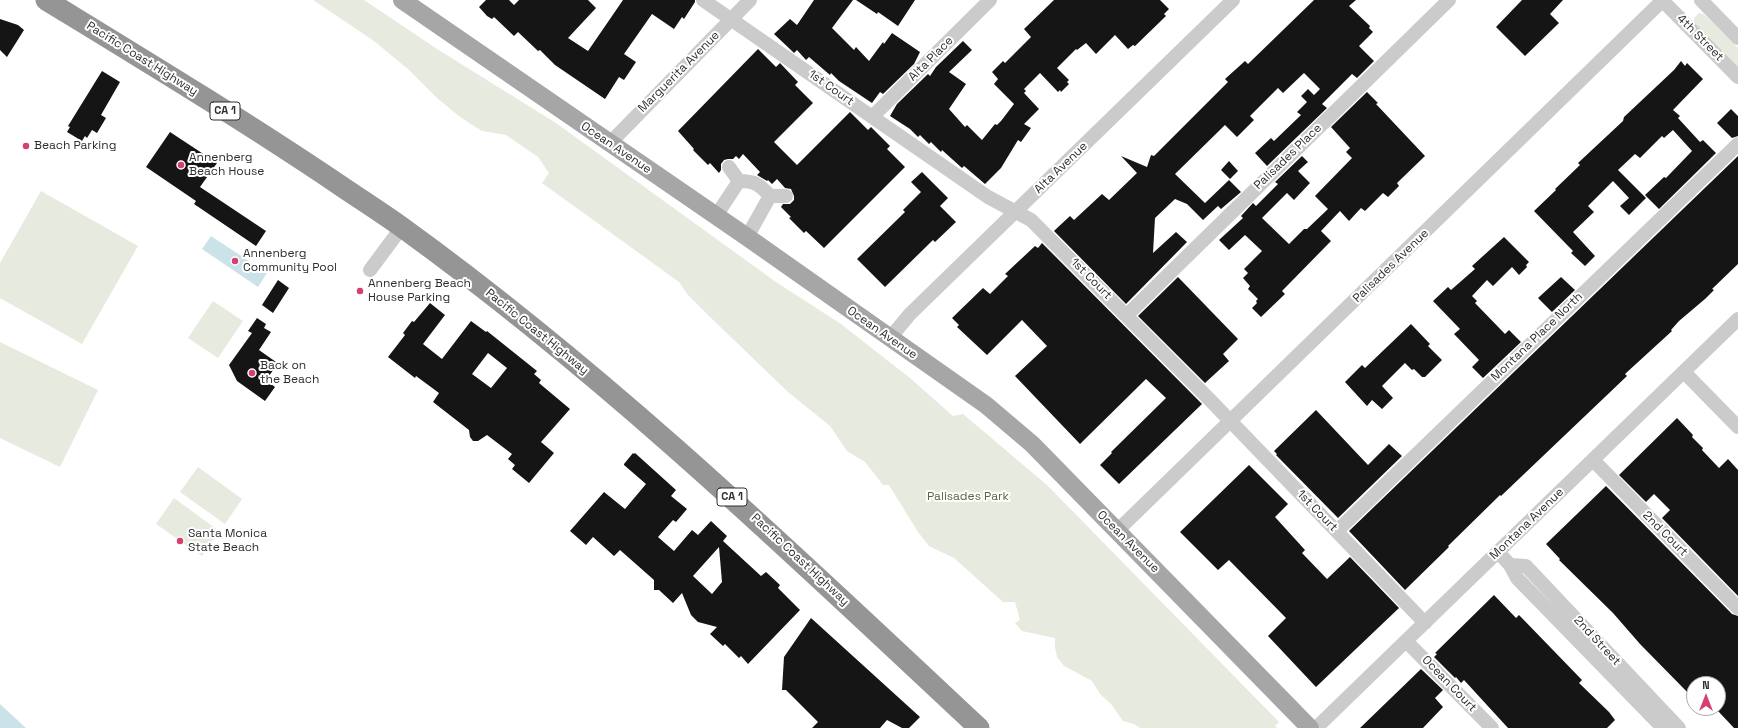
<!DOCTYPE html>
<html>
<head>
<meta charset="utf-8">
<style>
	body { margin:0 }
	#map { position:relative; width:1738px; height:728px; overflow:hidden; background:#fff; font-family:"Space Grotesk",sans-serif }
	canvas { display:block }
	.north { position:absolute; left:1686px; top:676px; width:40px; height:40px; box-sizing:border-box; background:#fff; border:1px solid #ababab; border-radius:50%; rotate:0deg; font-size:11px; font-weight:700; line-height:16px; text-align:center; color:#2e2e2e }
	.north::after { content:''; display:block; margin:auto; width:14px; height:18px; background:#d5416c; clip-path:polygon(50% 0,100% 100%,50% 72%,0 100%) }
</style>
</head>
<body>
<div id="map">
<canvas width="1738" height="728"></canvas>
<div class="north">N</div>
</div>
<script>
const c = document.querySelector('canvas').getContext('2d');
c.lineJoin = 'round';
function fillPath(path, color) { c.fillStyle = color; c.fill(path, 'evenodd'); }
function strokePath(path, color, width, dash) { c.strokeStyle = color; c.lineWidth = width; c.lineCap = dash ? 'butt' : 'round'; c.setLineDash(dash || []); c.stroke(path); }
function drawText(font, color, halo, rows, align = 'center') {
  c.font = font + ' "Space Grotesk",sans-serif'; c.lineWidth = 4; c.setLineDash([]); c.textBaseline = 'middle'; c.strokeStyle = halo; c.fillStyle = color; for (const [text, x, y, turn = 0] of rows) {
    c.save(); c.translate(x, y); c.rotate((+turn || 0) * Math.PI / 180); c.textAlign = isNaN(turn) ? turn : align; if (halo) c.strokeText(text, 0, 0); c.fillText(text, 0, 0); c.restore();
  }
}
fillPath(new Path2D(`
	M 313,0 L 364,0 L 437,49 L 556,123 L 776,282 L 841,324 L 910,378 L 953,416 L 963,414 L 1047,485 L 1279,722 L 1275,726 L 1277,728 L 1140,728 L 1134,724 L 1123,721 L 1111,704 L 1100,694 L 1092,681 L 1064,666 L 1057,657 L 1055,647 L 1055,638 L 1022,631 L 1015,623 L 1020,620 L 1015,602 L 1003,602 L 954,558 L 929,546 L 918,532 L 889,485 L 883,485 L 865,462 L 847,451 L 830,426 L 788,392 L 709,316 L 688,295 L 679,282 L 542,183 L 549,173 L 538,157 L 506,135 L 482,131 L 460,117 L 437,98 L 409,70 L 374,41 Z
	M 1699,13 L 1703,14 L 1707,17 L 1738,48 L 1738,70 L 1694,25 L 1694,18 Z
	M 41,191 L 138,246 L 82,344 L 0,298 L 0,263 Z
	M 213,301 L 243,321 L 218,358 L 188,338 Z
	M 0,342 L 98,390 L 60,467 L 0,438 Z
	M 198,467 L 242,499 L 225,524 L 180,492 Z
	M 174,498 L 219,531 L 202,556 L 156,524 Z`), '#e7eade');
fillPath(new Path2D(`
	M 211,236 L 267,273 L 258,287 L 202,249 Z
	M 0,704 L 26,728 L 0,728 Z`), '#cbe3e8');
fillPath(new Path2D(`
	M 486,0 L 509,0 L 514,5 L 519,0 L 588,0 L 596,8 L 568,38 L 588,51 L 623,0 L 695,0 L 695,2 L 684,19 L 682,17 L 674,29 L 652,14 L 624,54 L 636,62 L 624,80 L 619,77 L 605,99 L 555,65 L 540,50 L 538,51 L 518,32 L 514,36 L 494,17 L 492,19 L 487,16 L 479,7 Z
	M 814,0 L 853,0 L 832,28 L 854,50 L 856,47 L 869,61 L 883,42 L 884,44 L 892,33 L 920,52 L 914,64 L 883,94 L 880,92 L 872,103 L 839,81 L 831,73 L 830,75 L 809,57 L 806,60 L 797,50 L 794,53 L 792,51 L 774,34 L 790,19 L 797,25 Z
	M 856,0 L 915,0 L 898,26 L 878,12 L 877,14 Z
	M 1054,0 L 1160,0 L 1169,9 L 1164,14 L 1166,16 L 1135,46 L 1133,45 L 1128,49 L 1115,35 L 1096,54 L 1086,43 L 1077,50 L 1076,49 L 1057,68 L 1069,80 L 1067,82 L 1069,84 L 1061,92 L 1060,90 L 1058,92 L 1040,73 L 1024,89 L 1026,91 L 1024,93 L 1039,109 L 1024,124 L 1031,128 L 1021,142 L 1018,140 L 1001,168 L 985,184 L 964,166 L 962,168 L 942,150 L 941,152 L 931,142 L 929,144 L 920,135 L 918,137 L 910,129 L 890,116 L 897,104 L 928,74 L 930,76 L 936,67 L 963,41 L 972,50 L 949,72 L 966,84 L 949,109 L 965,127 L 967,125 L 982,140 L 995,124 L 997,125 L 1001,121 L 1014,104 L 994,84 L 998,79 L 992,72 L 1003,61 L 1005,63 L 1031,37 L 1024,29 Z
	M 1314,0 L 1356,0 L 1349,6 L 1370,26 L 1369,28 L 1373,32 L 1359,46 L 1374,61 L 1357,78 L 1352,74 L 1322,104 L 1327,108 L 1267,166 L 1255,153 L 1271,138 L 1274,141 L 1301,115 L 1297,112 L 1307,102 L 1301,96 L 1308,89 L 1314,95 L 1320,89 L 1304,73 L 1283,93 L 1278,88 L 1250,116 L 1254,120 L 1237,137 L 1225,125 L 1175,174 L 1205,203 L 1229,180 L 1241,192 L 1221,209 L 1218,206 L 1203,220 L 1187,204 L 1175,199 L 1155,218 L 1153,253 L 1176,232 L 1187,242 L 1126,304 L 1054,231 L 1056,229 L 1070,216 L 1074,220 L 1102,194 L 1109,200 L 1137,173 L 1121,156 L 1147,167 L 1151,155 L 1154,156 L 1228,82 L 1225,79 L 1245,61 L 1248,64 Z
	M 1522,0 L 1563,0 L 1550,14 L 1559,23 L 1525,56 L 1496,27 Z
	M 0,19 L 18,25 L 24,30 L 7,57 L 0,50 Z
	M 758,49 L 776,67 L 780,63 L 798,82 L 795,85 L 813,103 L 774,142 L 797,165 L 850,112 L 868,130 L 871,127 L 890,146 L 887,149 L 905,167 L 824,248 L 806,231 L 804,233 L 789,218 L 791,217 L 781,207 L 783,204 L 790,204 L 794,200 L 794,196 L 791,189 L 785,188 L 777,179 L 772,184 L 768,180 L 767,181 L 757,175 L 760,172 L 743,154 L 739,159 L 736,156 L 733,159 L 728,159 L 724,160 L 721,164 L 721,170 L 719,173 L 710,163 L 708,165 L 693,150 L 694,149 L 678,131 Z
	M 1681,61 L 1685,66 L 1687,63 L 1703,79 L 1673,110 L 1680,116 L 1678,118 L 1700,142 L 1703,140 L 1716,153 L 1659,209 L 1645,195 L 1664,177 L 1666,178 L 1692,151 L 1673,130 L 1664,138 L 1662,136 L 1640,158 L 1635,154 L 1618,170 L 1646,198 L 1629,215 L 1620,206 L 1629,198 L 1613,181 L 1588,206 L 1594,212 L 1573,232 L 1595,256 L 1585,266 L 1571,253 L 1573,251 L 1534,211 L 1556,190 L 1555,189 L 1580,165 L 1578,163 L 1623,121 L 1624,117 L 1674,70 Z
	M 102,71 L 120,82 L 101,115 L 106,118 L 97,133 L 92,130 L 87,138 L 85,136 L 82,141 L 67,132 L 70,127 L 68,126 Z
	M 1367,92 L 1378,103 L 1376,104 L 1425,156 L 1397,183 L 1399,186 L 1388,197 L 1383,193 L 1365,211 L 1361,208 L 1349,221 L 1340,211 L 1321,231 L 1331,241 L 1282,291 L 1285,294 L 1261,317 L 1252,308 L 1257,303 L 1256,301 L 1258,299 L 1248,289 L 1250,286 L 1243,278 L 1248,273 L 1244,269 L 1262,251 L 1245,235 L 1229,250 L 1219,240 L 1243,218 L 1241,216 L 1253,203 L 1256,206 L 1278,184 L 1275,182 L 1302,156 L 1308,162 L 1298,171 L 1310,183 L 1294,200 L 1287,193 L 1262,218 L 1289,244 L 1304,229 L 1307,229 L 1328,209 L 1315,196 L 1352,158 L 1346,152 L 1350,148 L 1331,127 Z
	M 1731,109 L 1738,116 L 1738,136 L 1732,138 L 1717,123 Z
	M 170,132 L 217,163 L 200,187 L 266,231 L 256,246 L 194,204 L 196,201 L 146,167 Z
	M 1738,156 L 1738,264 L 1712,289 L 1714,290 L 1705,299 L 1679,321 L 1671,330 L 1672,331 L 1625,374 L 1627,376 L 1501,496 L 1500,495 L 1498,497 L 1448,546 L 1449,547 L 1405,590 L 1349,531 Z
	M 1229,161 L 1238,171 L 1230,179 L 1221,170 Z
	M 922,172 L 948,198 L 940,206 L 956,222 L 935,242 L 933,240 L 885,287 L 857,259 L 905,212 L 903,210 L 921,192 L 911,182 Z
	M 1504,237 L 1529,262 L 1526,265 L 1527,267 L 1519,275 L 1512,267 L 1493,286 L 1487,280 L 1472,296 L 1477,301 L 1475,303 L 1505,334 L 1509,330 L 1521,342 L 1483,378 L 1472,367 L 1479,360 L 1454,334 L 1460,329 L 1433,301 L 1448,287 L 1451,290 L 1475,269 L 1472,266 Z
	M 1042,243 L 1202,404 L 1119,484 L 1100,465 L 1112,453 L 1111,452 L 1166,398 L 1146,379 L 1080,444 L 1015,376 L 1047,346 L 1022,320 L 987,355 L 957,327 L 959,325 L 952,318 L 983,288 L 990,294 L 1008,276 L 1005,274 L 1035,246 L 1038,248 Z
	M 1178,277 L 1238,339 L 1223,354 L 1229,361 L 1205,383 L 1138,316 Z
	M 1561,277 L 1575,290 L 1552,312 L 1538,298 Z
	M 278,280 L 289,288 L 273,313 L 262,305 Z
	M 430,303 L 445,315 L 423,344 L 442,359 L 471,321 L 486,332 L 487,331 L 537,371 L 534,374 L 541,380 L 539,383 L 570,409 L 541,442 L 554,453 L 529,483 L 512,469 L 515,465 L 508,459 L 512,454 L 487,435 L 478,441 L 473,441 L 470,437 L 469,430 L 433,402 L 439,393 L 416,376 L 415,378 L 388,357 L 405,335 L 403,333 L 412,321 L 414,322 ZM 488,353 L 507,368 L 491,388 L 472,374 Z
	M 257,318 L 266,324 L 264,328 L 271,332 L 259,350 L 276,362 L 272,368 L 274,369 L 266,380 L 275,387 L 265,401 L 237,381 L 229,365 L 252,333 L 248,331 Z
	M 1411,324 L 1430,344 L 1428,346 L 1442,360 L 1425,377 L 1422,377 L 1414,369 L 1412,370 L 1405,363 L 1382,386 L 1393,398 L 1382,409 L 1372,400 L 1367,406 L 1345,382 L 1362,365 L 1365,368 Z
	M 1316,410 L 1368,465 L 1389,444 L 1402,456 L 1338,518 L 1276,455 L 1277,454 L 1274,451 Z
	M 1677,418 L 1693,435 L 1692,437 L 1703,448 L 1702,450 L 1719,468 L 1728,459 L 1738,470 L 1738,596 L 1662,518 L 1670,510 L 1654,494 L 1646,502 L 1619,475 Z
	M 633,453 L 634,454 L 635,453 L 676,490 L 671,496 L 687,509 L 676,522 L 673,520 L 658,537 L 674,551 L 692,530 L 698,535 L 711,521 L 727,536 L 723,541 L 761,576 L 766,572 L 780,585 L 778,588 L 800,610 L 748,664 L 741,656 L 739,658 L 725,644 L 723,646 L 710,634 L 717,627 L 698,622 L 691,615 L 682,593 L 673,603 L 659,590 L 654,590 L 654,580 L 620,550 L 614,556 L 593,537 L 586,545 L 570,531 L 604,492 L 625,509 L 646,484 L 624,465 L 624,464 ZM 719,547 L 722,582 L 712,594 L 693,576 Z
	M 1249,465 L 1288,504 L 1275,517 L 1305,550 L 1302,553 L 1327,579 L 1350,557 L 1399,608 L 1316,687 L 1268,636 L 1286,618 L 1229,560 L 1218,570 L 1180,532 Z
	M 1606,486 L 1732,614 L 1738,616 L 1738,728 L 1734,728 L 1718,711 L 1718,684 L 1694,684 L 1694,699 L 1640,644 L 1613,613 L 1559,560 L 1560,559 L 1546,544 Z
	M 1494,595 L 1516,618 L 1519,615 L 1582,680 L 1579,683 L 1609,712 L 1615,720 L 1607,728 L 1508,728 L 1464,680 L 1461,683 L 1456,677 L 1455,678 L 1434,657 L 1437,654 L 1435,653 Z
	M 811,618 L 920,717 L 909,728 L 902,728 L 887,720 L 880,728 L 812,728 L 818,722 L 786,690 L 782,690 L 784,657 Z
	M 1421,669 L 1443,690 L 1435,698 L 1443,707 L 1423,728 L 1360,728 Z`), '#151515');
strokePath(new Path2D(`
	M 703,0 L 988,197 L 1031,220 L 1039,228 L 1211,401 L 1425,623
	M 1662,0 L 1738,77
	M 1701,0 L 1738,38
	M 872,117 L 990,0
	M 610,143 L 750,0
	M 729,167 L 739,181
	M 770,196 L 786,196
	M 716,216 L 739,181 C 755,181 759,184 770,196 L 747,237
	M 370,270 L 402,227
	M 1127,315 L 1449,0
	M 890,338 L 910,314 L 1233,0
	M 1684,372 L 1738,427
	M 1593,460 L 1738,608
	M 1117,531 L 1663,0
	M 1337,531 L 1738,144
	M 1498,552 L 1510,565 L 1517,578 L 1663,728
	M 1510,565 L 1526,566 L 1679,728
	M 1406,641 L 1492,728
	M 1316,728 L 1738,319`), '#cbcbcb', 14);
strokePath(new Path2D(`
	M 402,0 L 747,237 L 986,405 L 1032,444 L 1310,728`), '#a6a6a6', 18);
strokePath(new Path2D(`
	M 46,0 C 144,60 243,120 338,184 C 360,199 382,213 403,228 C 609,377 793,554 979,728`), '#959595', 21);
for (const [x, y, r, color] of [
	[26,146,4,"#d5416c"],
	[181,165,4,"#d5416c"],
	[235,261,4,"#d5416c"],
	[360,291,4,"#d5416c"],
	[252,373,4,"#d5416c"],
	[180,541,4,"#d5416c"]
]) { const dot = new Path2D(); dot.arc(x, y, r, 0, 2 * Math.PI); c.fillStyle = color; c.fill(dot); strokePath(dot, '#fff', 1.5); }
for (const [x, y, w] of [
	[225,111,30],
	[732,497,30]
]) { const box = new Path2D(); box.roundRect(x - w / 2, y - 9, w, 18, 3); c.fillStyle = '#fff'; c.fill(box); strokePath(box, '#2e2e2e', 1); }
drawText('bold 11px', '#2e2e2e', null, [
	["CA 1",225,111],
	["CA 1",732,497]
]);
drawText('12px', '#2e2e2e', '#fff', [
	["4th Street",1700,38,45],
	["Pacific Coast Highway",142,59,32],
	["Alta Place",931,59,-45],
	["Marguerita Avenue",679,72,-45],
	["1st Court",831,88,35],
	["Ocean Avenue",616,148,34],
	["Palisades Place",1288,157,-44],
	["Alta Avenue",1061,168,-44],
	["Palisades Avenue",1391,266,-44],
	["1st Court",1091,279,45],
	["Pacific Coast Highway",537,332,39],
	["Ocean Avenue",882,333,35],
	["Montana Place North",1537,337,-44],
	["1st Court",1317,511,46],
	["Montana Avenue",1527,524,-44],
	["2nd Court",1665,534,45],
	["Ocean Avenue",1128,542,45],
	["Pacific Coast Highway",800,560,43],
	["2nd Street",1597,641,47],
	["Ocean Court",1449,684,46]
]);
drawText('12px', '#2e2e2e', '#fff', [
	["Beach Parking",34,146],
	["Annenberg",189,158],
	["Beach House",189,172],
	["Annenberg",243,254],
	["Community Pool",243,268],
	["Annenberg Beach",368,284],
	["House Parking",368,298],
	["Back on",260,366],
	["the Beach",260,380],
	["Santa Monica",188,534],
	["State Beach",188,548]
], 'left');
drawText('12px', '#5a6640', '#fff', [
	["Palisades Park",968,497]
]);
</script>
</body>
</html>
